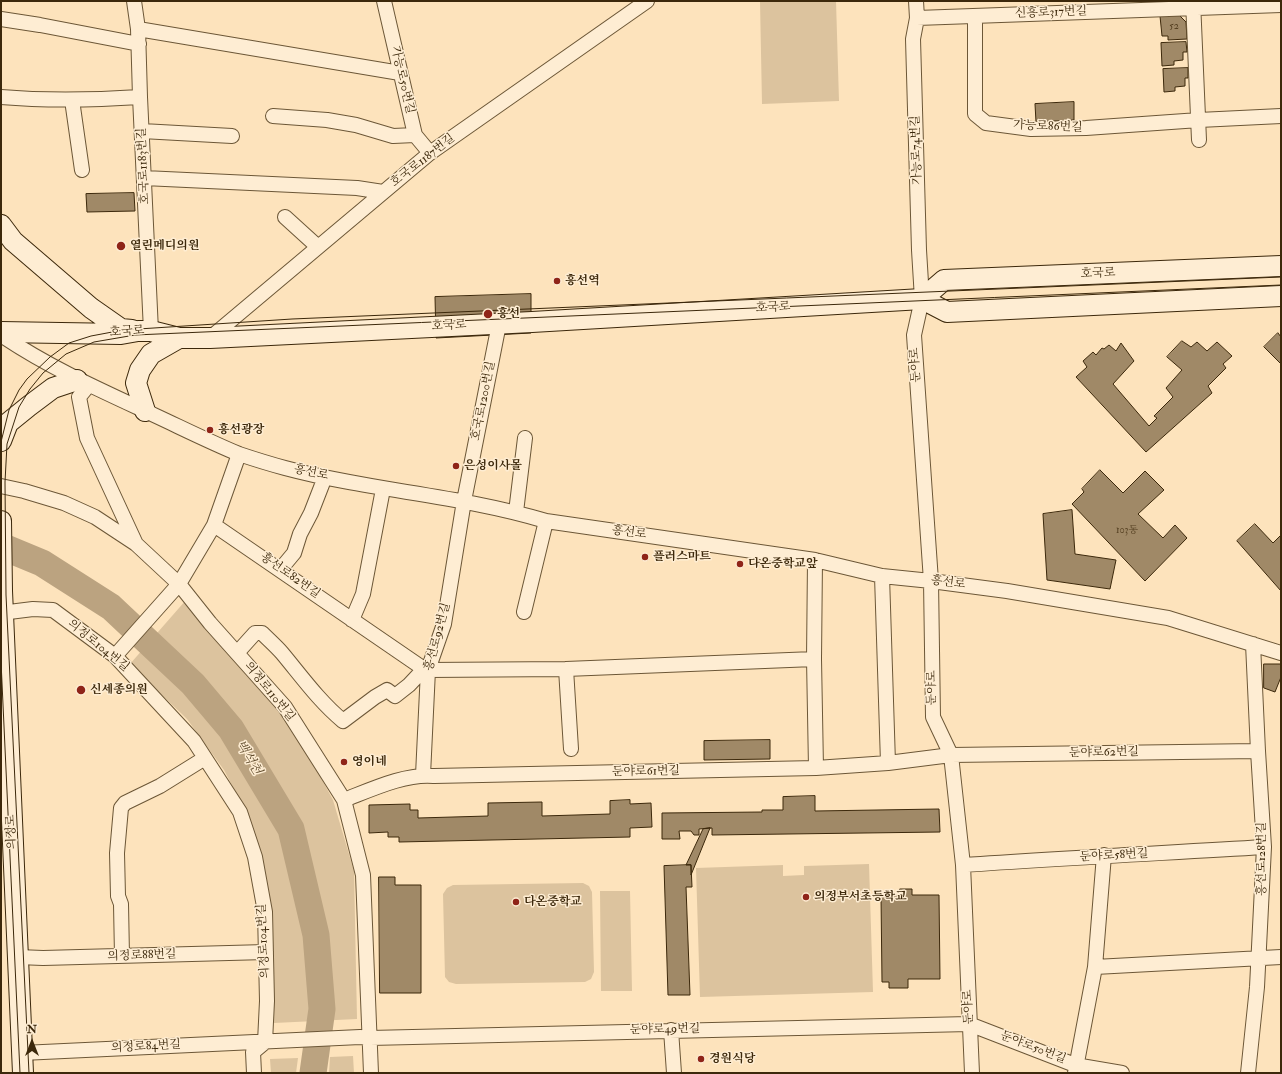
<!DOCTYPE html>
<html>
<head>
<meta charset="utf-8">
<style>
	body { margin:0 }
	#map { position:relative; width:1282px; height:1074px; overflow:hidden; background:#fde3bc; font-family:"IM FELL Double Pica",serif }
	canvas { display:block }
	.frame { position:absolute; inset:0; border:2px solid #3c280b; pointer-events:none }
	.north { position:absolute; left:12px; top:1022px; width:40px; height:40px; -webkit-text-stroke:3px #feedd3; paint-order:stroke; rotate:0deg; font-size:11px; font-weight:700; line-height:16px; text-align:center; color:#3c280b }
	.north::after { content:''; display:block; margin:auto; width:14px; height:18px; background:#3c280b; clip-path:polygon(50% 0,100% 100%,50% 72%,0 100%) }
</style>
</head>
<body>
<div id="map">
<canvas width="1282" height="1074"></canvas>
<div class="frame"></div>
<div class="north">N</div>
</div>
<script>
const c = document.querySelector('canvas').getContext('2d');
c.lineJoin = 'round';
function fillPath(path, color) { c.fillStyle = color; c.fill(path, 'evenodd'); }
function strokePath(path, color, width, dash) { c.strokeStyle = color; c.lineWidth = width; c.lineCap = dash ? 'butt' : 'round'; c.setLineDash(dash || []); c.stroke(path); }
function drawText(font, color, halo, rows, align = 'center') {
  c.font = font + ' "IM FELL Double Pica","Noto Serif KR",serif'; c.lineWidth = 3; c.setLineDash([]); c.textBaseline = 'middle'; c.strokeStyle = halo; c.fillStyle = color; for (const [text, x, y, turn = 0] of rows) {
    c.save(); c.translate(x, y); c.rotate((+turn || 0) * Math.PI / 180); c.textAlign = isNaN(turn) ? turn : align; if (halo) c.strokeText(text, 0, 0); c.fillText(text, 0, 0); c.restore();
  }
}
fillPath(new Path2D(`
	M 760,1 L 836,1 L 839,101 L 762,104 Z
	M 186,600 L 277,707 L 320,776 L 333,800 L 354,871 L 357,1019 L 274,1023 L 265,875 L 249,818 L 224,770 L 187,719 L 130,664 Z
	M 869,864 L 873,992 L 700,997 L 696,868 L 783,865 L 783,876 L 804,875 L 804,866 Z
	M 583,883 L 589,886 L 592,892 L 594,972 L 591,979 L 585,982 L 456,984 L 449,982 L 445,977 L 443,894 L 447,888 L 453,885 Z
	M 600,891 L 630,891 L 632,991 L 601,991 Z
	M 353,1056 L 354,1073 L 329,1073 L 330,1057 Z
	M 298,1058 L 296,1073 L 271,1073 L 270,1059 Z`), '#dcc39e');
strokePath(new Path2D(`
	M 1,546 L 42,563 L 111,607 L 193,684 L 231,729 L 291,829 L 316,935 L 322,1009 L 313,1073`), '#bba380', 27);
const building = new Path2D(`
	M 1179,15 L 1186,22 L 1187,39 L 1168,40 L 1168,36 L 1162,36 L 1160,16 Z
	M 1186,42 L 1187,52 L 1183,52 L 1183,60 L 1174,61 L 1174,65 L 1162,66 L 1161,43 Z
	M 1188,68 L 1188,78 L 1185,78 L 1185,86 L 1175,87 L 1175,91 L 1164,92 L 1163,69 Z
	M 1074,102 L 1074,120 L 1036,122 L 1035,104 Z
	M 134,193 L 135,211 L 87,212 L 86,194 Z
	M 531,294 L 531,333 L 436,338 L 435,297 Z
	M 1278,333 L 1281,337 L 1281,364 L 1264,347 Z
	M 1182,341 L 1191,347 L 1197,342 L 1207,351 L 1217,342 L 1232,356 L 1223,364 L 1226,368 L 1208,386 L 1212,393 L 1146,452 L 1076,377 L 1087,367 L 1083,361 L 1093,352 L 1096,355 L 1102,348 L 1104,349 L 1109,345 L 1116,351 L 1121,343 L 1134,361 L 1113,384 L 1149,426 L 1157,418 L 1154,416 L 1173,397 L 1166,388 L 1182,370 L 1167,357 Z
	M 1100,470 L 1123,493 L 1145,471 L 1164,490 L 1138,514 L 1163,538 L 1175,525 L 1187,538 L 1145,581 L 1072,504 L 1084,492 L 1082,489 Z
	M 1072,510 L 1075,554 L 1116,560 L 1110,589 L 1047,580 L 1043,514 Z
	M 1255,524 L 1273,543 L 1281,535 L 1281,591 L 1237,541 Z
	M 1264,664 L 1281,664 L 1281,677 L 1275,692 L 1264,688 Z
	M 770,740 L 770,759 L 704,760 L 704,741 Z
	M 815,796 L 815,811 L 939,809 L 940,832 L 712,835 L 712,828 L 699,829 L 699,835 L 694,835 L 691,831 L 679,831 L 680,839 L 662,839 L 662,813 L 762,812 L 762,810 L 783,810 L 783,797 Z
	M 630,800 L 630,804 L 651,803 L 652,827 L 630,828 L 630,837 L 399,842 L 399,837 L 388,837 L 388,832 L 369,833 L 369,805 L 410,804 L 410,810 L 418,810 L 418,818 L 488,816 L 488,803 L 542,802 L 542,816 L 610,814 L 610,801 Z
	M 710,828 L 691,875 L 691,865 L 686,865 L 703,829 Z
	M 691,865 L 692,887 L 686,887 L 690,995 L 668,995 L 664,866 Z
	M 379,877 L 395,877 L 395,885 L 421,885 L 421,993 L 380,993 Z
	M 900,889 L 912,889 L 912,895 L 939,895 L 940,979 L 908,979 L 908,988 L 889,988 L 889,982 L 882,982 L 881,896 L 900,895 Z`);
fillPath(building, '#a08967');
strokePath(building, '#3c280b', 1);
const street = new Path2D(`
	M 134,1 L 138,29 L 140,97 L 151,331
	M 384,1 L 415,135 L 430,153
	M 916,1 L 917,18 L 913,39 L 919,250 L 922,299 L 914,335 L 931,581 L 933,717 L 951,755 L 963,865 L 972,1073
	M 1193,1 L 1199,140
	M 975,16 L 975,114 L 986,123 L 1031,129 L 1086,128 L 1199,120 L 1281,116
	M 917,18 L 1281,5
	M 1,19 L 40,25 L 139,44
	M 138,29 L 400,73
	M 1,97 C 48,101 93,100 140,97
	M 72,100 L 82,170
	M 273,116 L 327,120 L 356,125 L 393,136 L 415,135
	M 142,131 L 232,136
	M 144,178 L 357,188 L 383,192
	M 285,217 L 318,247
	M 1,335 C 50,368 100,390 154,415 C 182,428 210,442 239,454 C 254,459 270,464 285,468 C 371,491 460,495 546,521 L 815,560 L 882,576 L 931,581 L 1007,591 L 1168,618 L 1281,653
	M 210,338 L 430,153 L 647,1
	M 88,386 L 79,397 L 87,438 L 136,544
	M 1,486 L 24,491 L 64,503 L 95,517 L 136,544 L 179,584 L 210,623 L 285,707 L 344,800 L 363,875 L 371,1073
	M 516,512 L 525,438
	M 214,525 L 424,669 L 428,670 L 566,669 L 814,659
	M 815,560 L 814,659 L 816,768
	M 279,569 L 284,565 L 294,553 L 300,534 L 311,513 L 325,477
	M 882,576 L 888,763
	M 524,612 L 546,521
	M 1,613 L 33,609 L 53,610 L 115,656 L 194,741 L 240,812 L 255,857 L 265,912 L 267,1001 L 265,1042 L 253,1052 L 254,1073
	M 352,620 L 363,594 L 383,489
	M 237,653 L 255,633 L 262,633 C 269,640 276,646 282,653 C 302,677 319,701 343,721 L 375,697 L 387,690 L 395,696 L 409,685 L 424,669
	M 115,656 L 179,584 L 214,525 L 239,454
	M 566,669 L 571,749
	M 423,775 L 428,670 L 444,624 L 464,501 L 499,324
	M 344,800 C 370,790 406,773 434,776 L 816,768 L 888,763 L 951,755 L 1258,751
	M 963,865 C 1064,858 1164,853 1264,847
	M 122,956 L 121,904 L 118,896 L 117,853 L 121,808 L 125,803 L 160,786 L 205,758
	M 18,957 L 43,958 L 266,952
	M 1095,967 L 1281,957
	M 671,1030 L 674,1073
	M 22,1053 L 360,1037 L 370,1038 L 969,1024 L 1075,1065 L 1122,1073
	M 1075,1073 L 1095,967 L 1104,855
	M 1248,1073 L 1257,987 L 1264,847 L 1258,751 L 1253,644`);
const secondary = new Path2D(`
	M 1,225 L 13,241 L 91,308 L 121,329 L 132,330
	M 922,299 L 944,280 L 1281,266
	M 1,332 L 121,334 L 138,331 L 151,331 L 179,338 L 210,338 L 532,322 L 922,299 L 947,312 L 1281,296
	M 145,411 L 136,383 L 140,370 L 151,354 L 179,338
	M 1,441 L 8,423 L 29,406 L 53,388 L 77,380
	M 1,521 L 2,591 L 23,1073`);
strokePath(street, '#6c5737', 16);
strokePath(secondary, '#3c280b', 22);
strokePath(street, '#feedd3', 14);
strokePath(secondary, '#feedd3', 20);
strokePath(new Path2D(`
	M 1,442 L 9,410 L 19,390 L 27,379 L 50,357 L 69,343 L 91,336 L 123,330 L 292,319 L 1281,277
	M 1,661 L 20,1073
	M 29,1073 L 6,595 L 5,482 L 7,444 L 19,407 L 30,389 L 43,373 L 66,354 L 94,342 L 135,335 L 1281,285`), '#3c280b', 1);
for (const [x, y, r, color] of [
	[121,246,5,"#8f2418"],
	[557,281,4,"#8f2418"],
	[488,314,5,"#8f2418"],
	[210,430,4,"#8f2418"],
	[456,466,4,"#8f2418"],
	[645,557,4,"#8f2418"],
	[740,564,4,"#8f2418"],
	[81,690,5,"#8f2418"],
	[344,762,4,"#8f2418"],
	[806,897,4,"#8f2418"],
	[516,902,4,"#8f2418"],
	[701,1059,4,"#8f2418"]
]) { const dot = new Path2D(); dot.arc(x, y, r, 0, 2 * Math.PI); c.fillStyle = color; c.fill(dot); strokePath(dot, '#feedd3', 1.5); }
drawText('10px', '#554022', null, [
	["52",1174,27],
	["103동",1127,531]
]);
drawText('12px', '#3c280b', '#feedd3', [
	["신흥로317번길",1051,13,-2],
	["가능로50번길",402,80,77],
	["가능로86번길",1048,127,2],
	["가능로74번길",917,150,-92],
	["호국로1187번길",423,161,-38],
	["호국로1183번길",144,166,-93],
	["호국로",1098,274,-2],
	["호국로",773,308,-3],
	["호국로",449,326,-3],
	["호국로",127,332,-4],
	["둔야로",916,365,-94],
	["호국로1200번길",484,401,-79],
	["흥선로",311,473,12],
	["흥선로",629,533,8],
	["흥선로82번길",290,576,35],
	["흥선로",948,583,8],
	["흥선로92번길",438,637,-75],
	["의정로104번길",98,646,39],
	["둔야로",932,688,-90],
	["의정로110번길",269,692,51],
	["둔야로62번길",1104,753,-1],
	["둔야로61번길",646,772,-1],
	["의정로",12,832,-92],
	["둔야로58번길",1114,856,-3],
	["흥선로128번길",1262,859,-90],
	["의정로104번길",264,941,-93],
	["의정로88번길",142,956,-2],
	["둔야로",969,1007,-92],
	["둔야로49번길",665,1030,-1],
	["의정로84번길",146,1047,-3],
	["둔야로50번길",1033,1048,21]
]);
drawText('bold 12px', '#3c280b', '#feedd3', [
	["열린메디의원",130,246],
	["흥선역",565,281],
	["흥선",497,314],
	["흥선광장",218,430],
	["은성이사몰",464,466],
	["플러스마트",653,557],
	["다온중학교앞",748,564],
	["신세종의원",90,690],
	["영이네",352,762],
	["의정부서초등학교",814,897],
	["다온중학교",524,902],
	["경원식당",709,1059]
], 'left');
drawText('italic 13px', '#624d2e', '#feedd3', [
	["백석천",248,758,59]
]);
</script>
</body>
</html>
